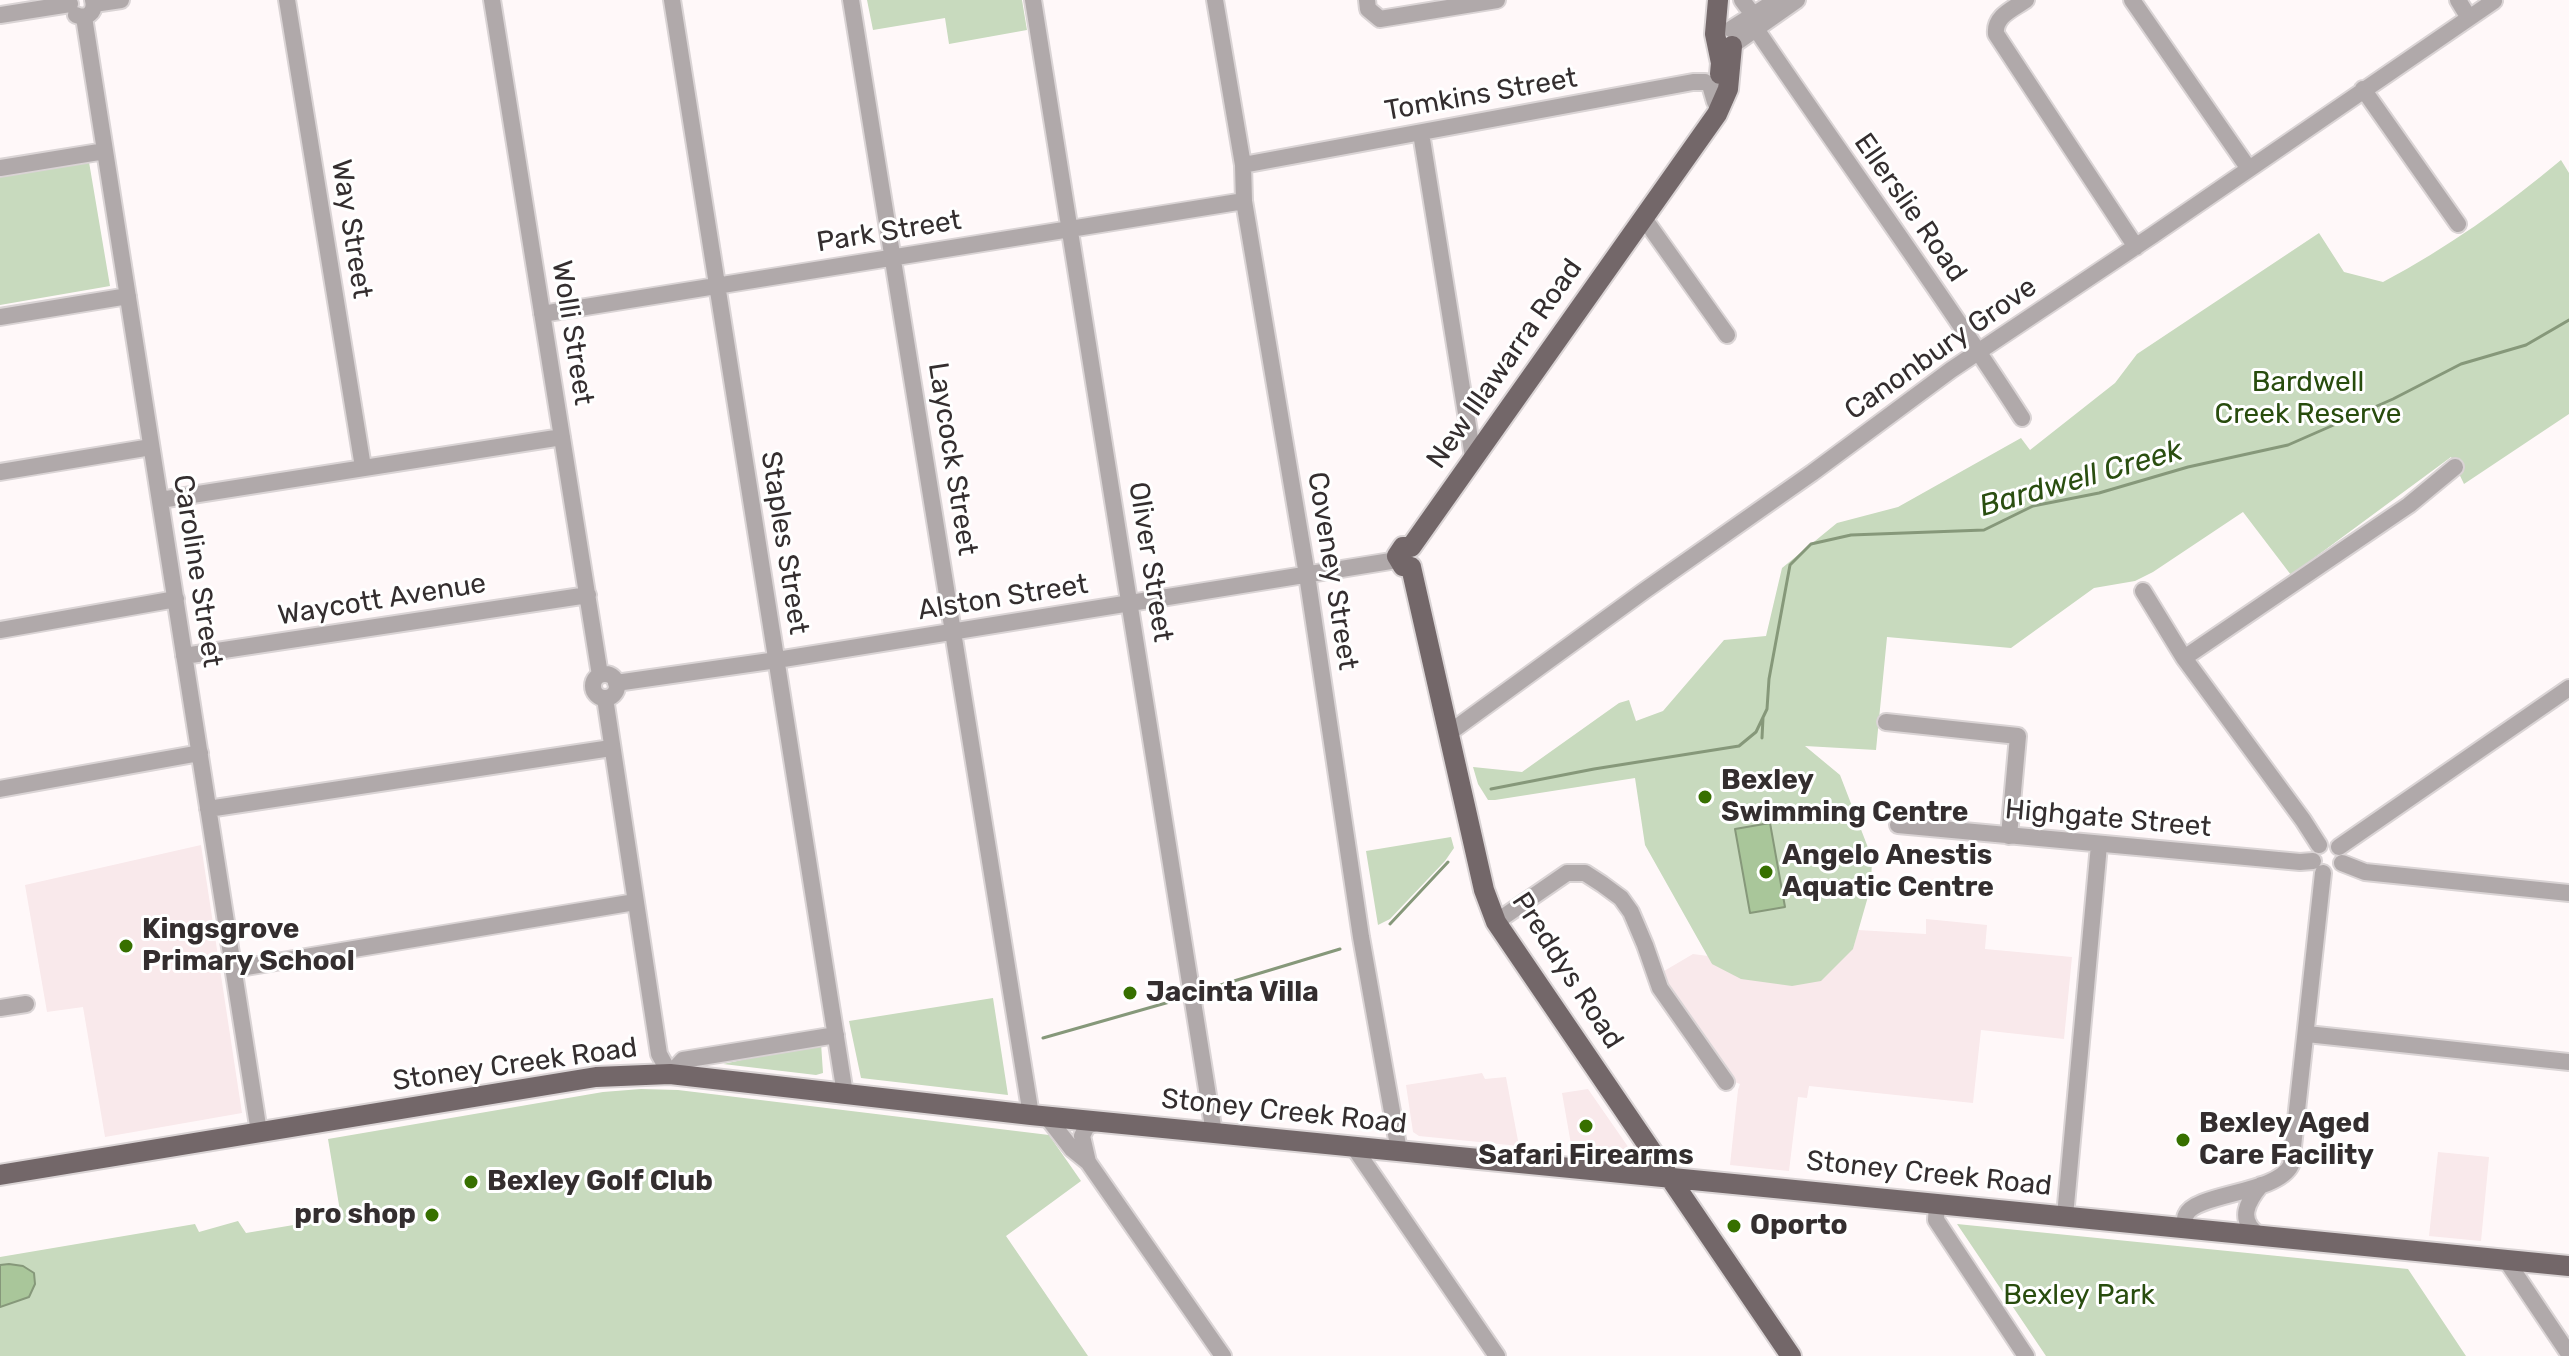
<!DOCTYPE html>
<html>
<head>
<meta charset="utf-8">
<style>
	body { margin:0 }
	canvas { display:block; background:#fff8f9 }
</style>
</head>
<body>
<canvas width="2569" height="1356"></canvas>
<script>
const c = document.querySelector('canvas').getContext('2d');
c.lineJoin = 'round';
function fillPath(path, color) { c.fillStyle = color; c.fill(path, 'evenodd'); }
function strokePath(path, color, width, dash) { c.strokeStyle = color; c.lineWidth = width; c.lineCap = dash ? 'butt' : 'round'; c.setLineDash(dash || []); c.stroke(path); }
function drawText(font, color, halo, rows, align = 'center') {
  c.font = font + ' Rubik,sans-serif'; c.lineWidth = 6; c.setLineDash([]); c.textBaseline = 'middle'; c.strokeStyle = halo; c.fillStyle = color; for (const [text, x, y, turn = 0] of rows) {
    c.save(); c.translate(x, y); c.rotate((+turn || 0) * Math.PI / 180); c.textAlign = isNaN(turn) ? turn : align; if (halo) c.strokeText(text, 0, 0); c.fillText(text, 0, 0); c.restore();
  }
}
fillPath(new Path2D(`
	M 201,845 L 242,1113 L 105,1137 L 83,1007 L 47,1012 L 25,885 Z
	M 1926,919 L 1987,925 L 1985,949 L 2072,957 L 2064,1039 L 1981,1030 L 1973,1103 L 1809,1086 L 1807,1098 L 1798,1097 L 1789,1171 L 1730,1165 L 1738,1090 L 1740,1084 L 1732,1081 L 1659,974 L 1693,954 L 1708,956 L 1712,964 L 1853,949 L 1858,930 L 1926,934 Z
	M 1482,1073 L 1485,1079 L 1506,1077 L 1519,1146 L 1419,1136 L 1413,1132 L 1406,1085 Z
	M 1588,1089 L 1631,1151 L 1628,1157 L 1572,1150 L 1562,1093 Z
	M 2438,1152 L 2489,1157 L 2481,1241 L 2429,1236 Z`), '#f9e9eb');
fillPath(new Path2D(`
	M 867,0 L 1022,0 L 1027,30 L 949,44 L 945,18 L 873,30 Z
	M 2561,160 L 2569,173 L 2569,414 L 2464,484 L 2451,457 L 2291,575 L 2243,512 L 2153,572 L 2135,581 L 2094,588 L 2011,648 L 1887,637 L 1876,750 L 1805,746 L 1840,775 L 1872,858 L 1871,886 L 1853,949 L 1821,981 L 1792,986 L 1741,979 L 1712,964 L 1645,845 L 1635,778 L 1495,800 L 1488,800 L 1478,784 L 1473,767 L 1522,772 L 1619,703 L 1629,700 L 1636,721 L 1663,711 L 1724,640 L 1766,636 L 1782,568 L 1837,523 L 1898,507 L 2021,438 L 2030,450 L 2115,383 L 2137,354 L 2319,233 L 2344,272 L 2383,282 C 2447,248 2505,207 2561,160 Z
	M 89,162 L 110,286 L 0,305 L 0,177 Z
	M 1451,837 L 1454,848 L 1445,861 L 1390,919 L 1378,925 L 1366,851 Z
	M 993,998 L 1008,1095 L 861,1078 L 849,1021 Z
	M 821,1043 L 823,1073 L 816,1075 L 723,1064 Z
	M 641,1089 L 678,1090 L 1049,1135 L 1081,1181 L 1006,1236 L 1088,1356 L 0,1356 L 0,1257 L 195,1224 L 199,1232 L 238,1221 L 246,1233 L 341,1217 L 328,1139 L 603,1092 Z
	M 1957,1224 L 2408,1269 L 2466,1356 L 2046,1356 Z`), '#c8dabe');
const water = new Path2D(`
	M 1770,823 L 1785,907 L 1750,913 L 1735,829 Z
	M 9,1264 L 23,1266 L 34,1273 L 35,1284 L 29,1297 L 0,1307 L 0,1265 Z`);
fillPath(water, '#a9c69a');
strokePath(water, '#86987a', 2);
strokePath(new Path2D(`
	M 1762,738 L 1763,718
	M 1491,789 L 1594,769 L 1739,746 L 1756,732 L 1767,709 L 1769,679 L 1790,565 L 1811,544 L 1851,535 L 1984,530 L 2033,506 L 2099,493 L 2188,467 L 2288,445 L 2393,399 L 2461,364 L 2526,345 L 2569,320
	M 1390,924 L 1448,862
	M 1214,987 L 1340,949
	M 1043,1038 L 1173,1001`), '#86987a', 3);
const minor = new Path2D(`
	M 287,0 L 363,467
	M 492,0 L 600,675
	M 672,0 L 845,1094
	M 851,0 L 1031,1115
	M 1033,0 L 1214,1133
	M 1215,0 L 1243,165 L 1244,201 L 1307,575 L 1361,937 L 1399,1151
	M 1367,0 L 1368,9 L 1380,19 L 1497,0
	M 1742,0 L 1754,16 L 1756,29 C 1844,159 1937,286 2022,418
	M 2026,0 C 2013,9 1994,16 1996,34 L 2136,247
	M 2132,0 L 2249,169
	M 2458,0 L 2469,18
	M 94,4 L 121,0
	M 0,15 L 70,4
	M 76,15 C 87,20 96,12 93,0
	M 84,17 L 259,1132
	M 1731,29 L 1777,0
	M 1733,45 L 1797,0
	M 2363,89 L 2458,224
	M 1421,133 L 1473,457
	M 1243,165 L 1693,82 L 1705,82 L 1710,85 L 1715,102
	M 0,168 L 105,151
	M 1643,217 L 1727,335
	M 542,314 L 1244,201
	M 0,317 L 128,296
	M 0,472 L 151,447
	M 160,500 L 562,437
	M 2143,591 L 2184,658 L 2303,820 L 2319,845
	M 0,630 L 176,599
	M 184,656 L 588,595
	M 2184,658 L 2409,505 L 2455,467
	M593 686a12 12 0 1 1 24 0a12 12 0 1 1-24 0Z
	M 616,683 L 777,660 L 1397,560
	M 605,698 L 659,1054 L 670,1074 L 683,1060 L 836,1035
	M 1886,722 L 2018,736 L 2009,836
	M 1449,733 L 1644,591 L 1812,473 L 1951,370 L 2153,235 L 2494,1
	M 0,789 L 200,753
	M 208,809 L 611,748
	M 1898,825 L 2300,862 L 2313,861
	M 2339,847 L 2569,688
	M 2342,863 L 2365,872 L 2569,893
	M 1496,922 L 1567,873 L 1585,873 L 1602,884 L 1621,898 L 1631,912 L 1645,945 L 1660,988 L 1726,1082
	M 234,969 L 635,902
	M 0,1008 L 26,1004
	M 2307,1034 L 2569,1062
	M 1047,1117 L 1072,1149 L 1088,1162
	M 1099,1122 L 1087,1126 L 1082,1136 L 1088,1162 L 1223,1356
	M 1353,1146 L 1497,1356
	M 1937,1203 L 1936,1220 L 2026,1356
	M 2065,1216 L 2099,845
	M 2184,1228 C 2185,1224 2184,1219 2186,1215 C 2195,1193 2277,1194 2291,1165 L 2323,873
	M 2259,1235 C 2237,1220 2247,1202 2261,1185
	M 2506,1260 L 2569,1354`);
const major = new Path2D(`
	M 1718,0 L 1715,34 L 1721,63 L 1720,74
	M 1411,547 L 1717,114 L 1728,89 L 1732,46
	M 1411,567 L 1484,890 L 1496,922 L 1791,1356
	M 1411,567 L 1403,566 L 1397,556 L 1403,547 L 1411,547
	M 0,1175 L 596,1077 L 670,1074 L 1031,1115 L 2569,1266`);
strokePath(minor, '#dad4d5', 20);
strokePath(major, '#dad4d5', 24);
strokePath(minor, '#b0a9aa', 16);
strokePath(major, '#736769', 20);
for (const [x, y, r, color] of [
	[1705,797,8,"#377000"],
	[1766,872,8,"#377000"],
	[126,946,8,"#377000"],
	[1130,993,8,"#377000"],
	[1586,1126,8,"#377000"],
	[2183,1140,8,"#377000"],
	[471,1182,8,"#377000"],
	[432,1215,8,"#377000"],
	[1734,1226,8,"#377000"]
]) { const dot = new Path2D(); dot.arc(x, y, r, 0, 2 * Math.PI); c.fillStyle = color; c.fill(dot); strokePath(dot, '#fff', 3); }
drawText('28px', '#342e2f', '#fff', [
	["Tomkins Street",1481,95,-10],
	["Ellerslie Road",1910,208,55],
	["Way Street",351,229,81],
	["Park Street",889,232,-9],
	["Wolli Street",572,333,81],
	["Canonbury Grove",1941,349,-35],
	["New Illawarra Road",1505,364,-55],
	["Laycock Street",952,459,81],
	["Staples Street",784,543,81],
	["Oliver Street",1150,562,81],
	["Caroline Street",197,571,81],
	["Coveney Street",1332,571,81],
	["Alston Street",1003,598,-9],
	["Waycott Avenue",382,600,-9],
	["Highgate Street",2108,819,5],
	["Preddys Road",1567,971,57],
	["Stoney Creek Road",515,1065,-8],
	["Stoney Creek Road",1284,1112,6],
	["Stoney Creek Road",1929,1174,6]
]);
drawText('28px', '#284c0d', '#fff', [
	["Bardwell",2308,383],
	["Creek Reserve",2308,415],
	["Bexley Park",2079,1296]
]);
drawText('bold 28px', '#342e2f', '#fff', [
	["Bexley",1721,781],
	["Swimming Centre",1721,813],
	["Angelo Anestis",1782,856],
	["Aquatic Centre",1782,888],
	["Kingsgrove",142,930],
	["Primary School",142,962],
	["Jacinta Villa",1146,993],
	["Bexley Aged",2199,1124],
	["Care Facility",2199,1156],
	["Safari Firearms",1586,1156,"center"],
	["Bexley Golf Club",487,1182],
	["pro shop",416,1215,"right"],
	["Oporto",1750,1226]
], 'left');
drawText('italic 30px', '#2a4e10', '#fff', [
	["Bardwell Creek",2081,479,-16]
]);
</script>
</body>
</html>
